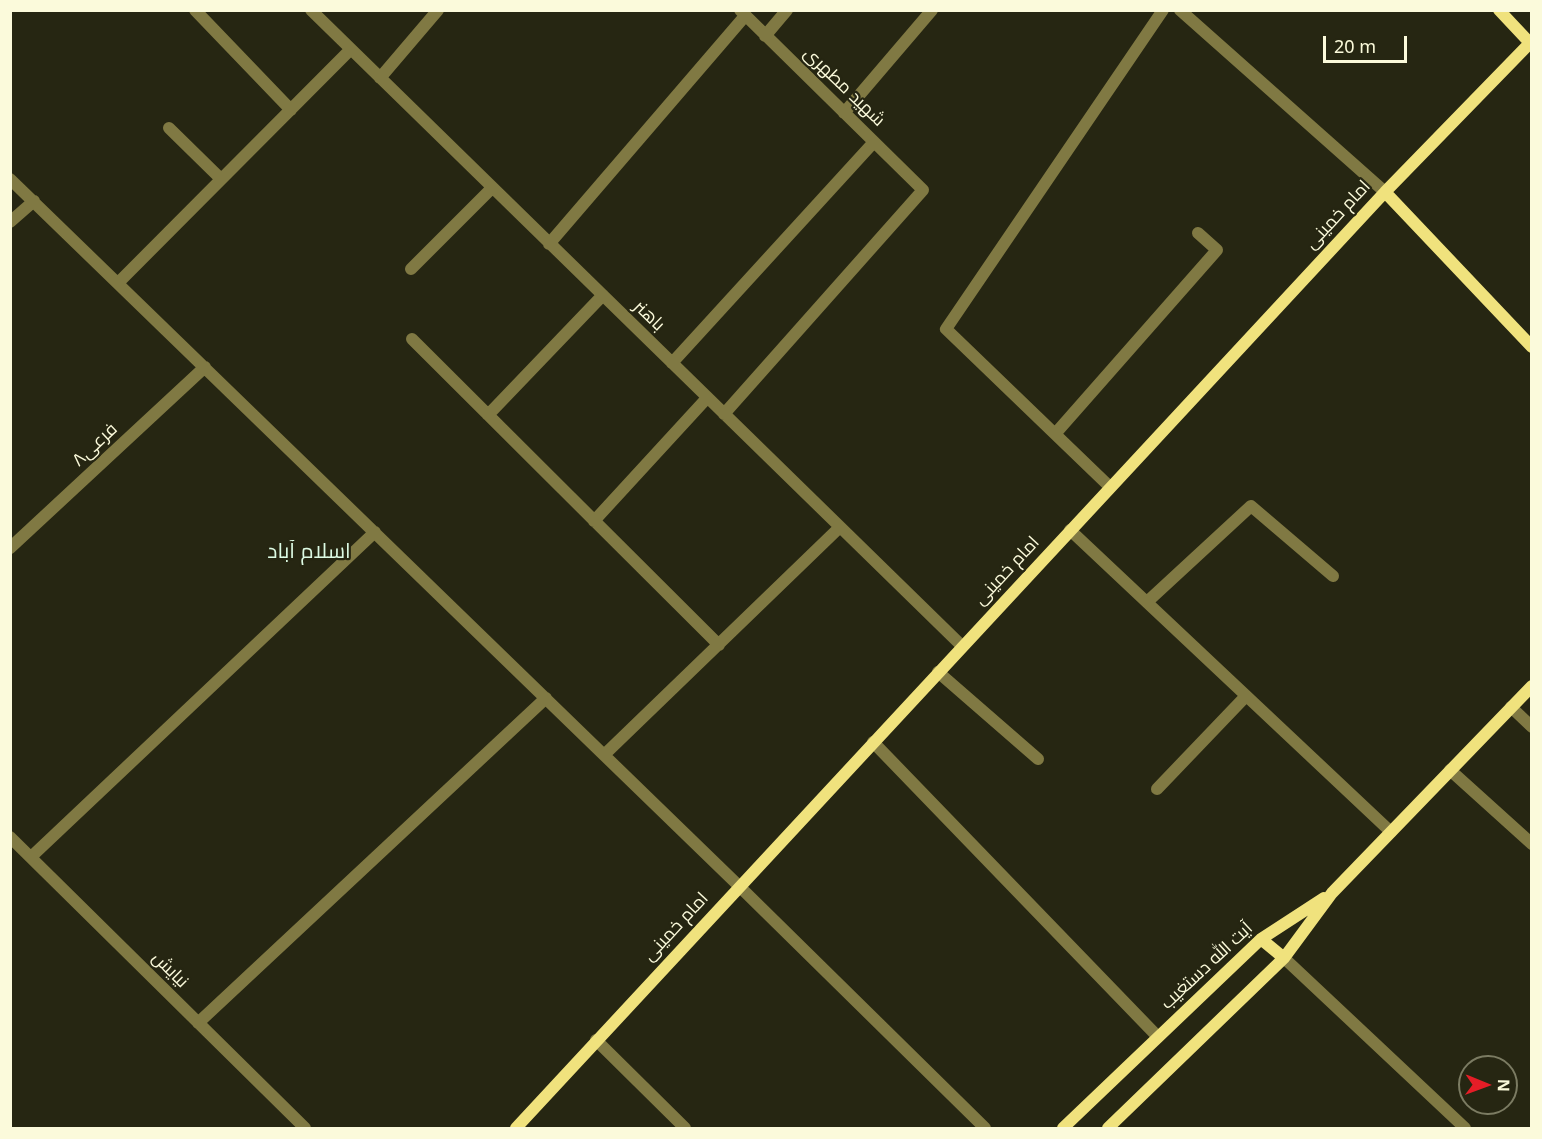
<!DOCTYPE html>
<html>
<head>
<meta charset="utf-8">
<style>
	body { margin:0 }
	#map { position:relative; width:1542px; height:1139px; overflow:hidden; background:#262612; font-family:"Noto Sans",sans-serif }
	canvas { display:block }
	.frame { position:absolute; inset:0; border:12px solid #fbfadb; pointer-events:none }
	.north { position:absolute; left:1458px; top:1055px; width:60px; height:60px; box-sizing:border-box; background:#262612; border:2px solid #7b7b62; border-radius:50%; rotate:91deg; font-size:16px; font-weight:700; line-height:24px; text-align:center; color:#fbfadb }
	.north::after { content:''; display:block; margin:auto; width:21px; height:27px; background:#e51d27; clip-path:polygon(50% 0,100% 100%,50% 72%,0 100%) }
	.scale { position:absolute; left:1323px; top:36px; width:84px; height:27px; box-sizing:border-box; border:3px solid #fbfadb; border-top:0; padding-left:8px; font-size:18px; line-height:21px; white-space:nowrap; color:#fbfadb; -webkit-text-stroke:4px #262612; paint-order:stroke }
</style>
</head>
<body>
<div id="map">
<canvas width="1542" height="1139"></canvas>
<div class="frame"></div>
<div class="north">N</div>
<div class="scale">20 m</div>
</div>
<script>
const c = document.querySelector('canvas').getContext('2d');
c.lineJoin = 'round';
function strokePath(path, color, width, dash) { c.strokeStyle = color; c.lineWidth = width; c.lineCap = dash ? 'butt' : 'round'; c.setLineDash(dash || []); c.stroke(path); }
function drawText(font, color, halo, rows, align = 'center') {
  c.font = font + ' "Noto Sans",Cairo,sans-serif'; c.lineWidth = 4.5; c.setLineDash([]); c.textBaseline = 'middle'; c.strokeStyle = halo; c.fillStyle = color; for (const [text, x, y, turn = 0] of rows) {
    c.save(); c.translate(x, y); c.rotate((+turn || 0) * Math.PI / 180); c.textAlign = isNaN(turn) ? turn : align; if (halo) c.strokeText(text, 0, 0); c.fillText(text, 0, 0); c.restore();
  }
}
strokePath(new Path2D(`
	M 195,10 L 291,110
	M 311,10 L 962,646
	M 1180,10 L 1385,192
	M 765,36 L 787,10
	M 380,78 L 438,10
	M 844,113 L 932,10
	M 169,128 L 221,179
	M 10,179 L 739,886 L 985,1128
	M 10,222 L 34,201
	M 549,244 L 745,16
	M 411,269 L 492,188
	M 118,283 L 351,49
	M 412,339 L 719,645
	M 672,363 L 874,142
	M 724,414 L 923,190 L 740,10
	M 488,415 L 603,295
	M 1055,434 L 1217,250 L 1198,233
	M 1110,487 L 946,329 L 1163,10
	M 594,521 L 707,398
	M 1070,530 L 1391,832
	M 10,548 L 205,367
	M 1147,602 L 1251,506 L 1333,576
	M 938,672 L 1038,759
	M 1511,707 L 1532,727
	M 873,742 L 1158,1037
	M 604,755 L 840,527
	M 1450,770 L 1532,844
	M 1157,789 L 1246,696
	M 10,837 L 305,1128
	M 31,857 L 375,532
	M 1284,958 L 1465,1128
	M 198,1023 L 546,698
	M 596,1040 L 685,1128`), '#807943', 12);
strokePath(new Path2D(`
	M 1385,192 L 1532,347
	M 1261,939 L 1284,958
	M 516,1128 L 1385,192 L 1530,43 L 1499,10
	M 1063,1128 L 1261,939 L 1324,898
	M 1108,1128 L 1284,958 L 1332,893 L 1532,686`), '#f0e27d', 12);
drawText('18px', '#fbfadb', '#262612', [
	["شهید مطهری",844,87,44],
	["امام خمینی",1338,215,-47],
	["باهنر",649,316,44],
	["فرعی۸",95,445,-43],
	["امام خمینی",1007,571,-47],
	["امام خمینی",676,927,-47],
	["آیت الله دستغیب",1207,966,-43],
	["نیایش",170,970,45]
]);
drawText('21px', '#ddfbe4', '#262612', [
	["اسلام آباد",309,552]
]);
</script>
</body>
</html>
